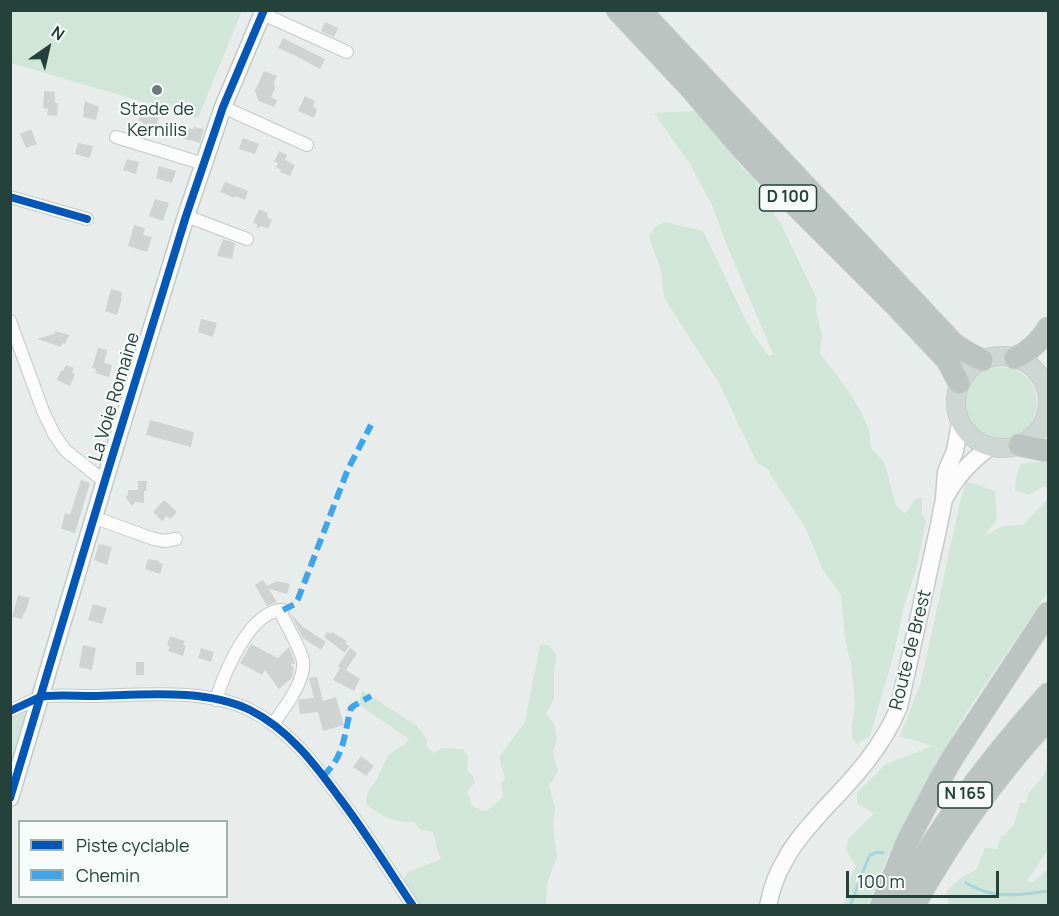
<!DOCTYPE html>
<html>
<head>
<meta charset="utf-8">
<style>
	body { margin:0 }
	#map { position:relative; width:1059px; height:916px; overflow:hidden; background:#e8edeb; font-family:Manrope,sans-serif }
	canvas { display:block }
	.frame { position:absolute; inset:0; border:12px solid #24423a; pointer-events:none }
	.legend { position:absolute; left:18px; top:820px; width:210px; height:78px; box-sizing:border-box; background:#f7fbf9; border:2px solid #a3b1ad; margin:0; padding:8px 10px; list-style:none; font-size:18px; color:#24423a }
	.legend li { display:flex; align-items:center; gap:12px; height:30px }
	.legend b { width:30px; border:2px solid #a3b1ad }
	.north { position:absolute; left:18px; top:18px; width:60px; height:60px; -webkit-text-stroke:4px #f7fbf9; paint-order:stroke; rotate:34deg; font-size:16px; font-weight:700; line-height:24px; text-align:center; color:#24423a }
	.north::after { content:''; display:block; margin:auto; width:21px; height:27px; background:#24423a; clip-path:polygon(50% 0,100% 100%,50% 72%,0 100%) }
	.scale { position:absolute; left:846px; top:871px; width:153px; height:27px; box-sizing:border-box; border:3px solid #24423a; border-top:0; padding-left:8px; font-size:18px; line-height:21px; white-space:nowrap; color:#24423a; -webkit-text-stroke:4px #f7fbf9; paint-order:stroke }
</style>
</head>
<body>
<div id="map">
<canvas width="1059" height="916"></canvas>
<div class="frame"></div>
<ul class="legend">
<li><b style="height:8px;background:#0057b8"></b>Piste cyclable</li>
<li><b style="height:8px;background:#3ea4ec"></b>Chemin</li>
</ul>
<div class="north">N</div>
<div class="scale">100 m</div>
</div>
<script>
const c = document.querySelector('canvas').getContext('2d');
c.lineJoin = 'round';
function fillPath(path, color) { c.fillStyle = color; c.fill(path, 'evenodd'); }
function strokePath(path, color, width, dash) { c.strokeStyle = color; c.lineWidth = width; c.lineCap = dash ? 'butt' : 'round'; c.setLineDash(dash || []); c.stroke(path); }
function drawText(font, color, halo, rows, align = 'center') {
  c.font = font + ' Manrope,sans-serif'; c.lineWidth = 4.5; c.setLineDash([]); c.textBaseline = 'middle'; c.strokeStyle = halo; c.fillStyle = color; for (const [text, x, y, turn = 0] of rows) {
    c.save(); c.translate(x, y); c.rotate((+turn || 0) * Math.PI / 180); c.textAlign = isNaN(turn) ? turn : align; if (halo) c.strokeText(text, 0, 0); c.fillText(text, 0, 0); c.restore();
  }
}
fillPath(new Path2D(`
	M 10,11 L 11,10 L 242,11 L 198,118 L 11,63 Z
	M 697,111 L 743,169 L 754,178 L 765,200 L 781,224 L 817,299 L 816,311 L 822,335 L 820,353 L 850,393 L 860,410 L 869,429 L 871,448 L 884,462 L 896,505 L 905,514 L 915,499 L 922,497 L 922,513 L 926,521 L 916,570 L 904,606 L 893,657 L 870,736 L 857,744 L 852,738 L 852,725 L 855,702 L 851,664 L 845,639 L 841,595 L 823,570 L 805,527 L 772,477 L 768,469 L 757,463 L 719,383 L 664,298 L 661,270 L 649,237 L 655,227 L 665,222 L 703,231 L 752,333 L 769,356 L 773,354 L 728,248 L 712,205 L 690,164 L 654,113 Z
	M965 403a36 36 0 1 1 72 0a36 36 0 1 1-72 0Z
	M 1043,461 L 1048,464 L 1048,490 L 1044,486 L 1029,495 L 1015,490 L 1016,478 L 1021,464 Z
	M 966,481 L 995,491 L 997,520 L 983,537 L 1002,526 L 1023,525 L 1048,499 L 1048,592 L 964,716 L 913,807 L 887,858 L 868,905 L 843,906 L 852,874 L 856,866 L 846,851 L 848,839 L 874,813 L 857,804 L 857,793 L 886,764 L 932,746 L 900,736 L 921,682 L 960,502 Z
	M 540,644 L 549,645 L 557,656 L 554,670 L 554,699 L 546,713 L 554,724 L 557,740 L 553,752 L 558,772 L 549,786 L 555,807 L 553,826 L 557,857 L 547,883 L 546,905 L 420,905 L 403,880 L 408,872 L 441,859 L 437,850 L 433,832 L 421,830 L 414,822 C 395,823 380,816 366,804 L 367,795 L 370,788 L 377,779 L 388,755 L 405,744 L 409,739 L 375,716 L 359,704 L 361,694 L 363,691 L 417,726 L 427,740 L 427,747 L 434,753 L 442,748 L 463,749 L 468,757 L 467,771 L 473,776 L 475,782 L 467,792 L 470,798 L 471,805 C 490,817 489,808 503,797 L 501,783 L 505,779 L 499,757 L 525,722 Z
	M 26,710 L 31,716 L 10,783 L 10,713 Z
	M 1048,761 L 1048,850 L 1027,881 L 1032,883 L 1048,869 L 1048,905 L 950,905 L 946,897 L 947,890 L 962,877 L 976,870 L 985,848 L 997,849 L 1001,836 L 1005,835 L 1014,824 L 1020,803 L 1026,803 L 1028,794 L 1044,775 Z`), '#d1e6d8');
strokePath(new Path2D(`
	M 966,883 C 995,900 1016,895 1048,891
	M 850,906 L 866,864 L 870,855 L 878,852 L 883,853`), '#a9d4db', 3);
fillPath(new Path2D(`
	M 325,22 L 338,28 L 334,37 L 321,31 Z
	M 283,38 L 325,59 L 320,69 L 294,55 L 278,48 Z
	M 264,71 L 277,76 L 274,82 L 275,89 L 271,97 L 277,100 L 274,107 L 259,101 L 255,91 Z
	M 44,91 L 55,92 L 55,103 L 58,103 L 57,116 L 47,115 L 48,109 L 43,108 Z
	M 305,96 L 315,101 L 313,107 L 317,109 L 314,118 L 298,111 Z
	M 85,101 L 99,107 L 96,120 L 83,117 L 84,112 L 83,110 Z
	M 142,111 L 159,117 L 156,127 L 142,123 L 142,122 L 138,121 Z
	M 181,126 L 193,129 L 194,127 L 204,129 L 200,143 L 178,137 Z
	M 31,129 L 37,144 L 26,148 L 20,134 Z
	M 243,138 L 259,144 L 255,154 L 239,149 Z
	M 78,143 L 93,146 L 90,158 L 75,154 Z
	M 279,151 L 287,155 L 285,160 L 295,165 L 290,176 L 280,172 L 281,170 L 276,167 L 278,163 L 274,162 Z
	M 127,159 L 139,162 L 136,174 L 123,170 Z
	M 159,166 L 176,171 L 172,183 L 156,178 Z
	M 225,182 L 248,191 L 245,200 L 235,196 L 234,198 L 220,192 Z
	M 155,199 L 169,203 L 163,221 L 149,216 Z
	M 259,209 L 268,213 L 267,217 L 272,220 L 268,229 L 262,226 L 257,229 L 257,224 L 253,223 Z
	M 134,225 L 145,228 L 143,235 L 152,237 L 147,252 L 128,246 Z
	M 223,239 L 235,243 L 232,259 L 217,256 Z
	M 111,289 L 122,292 L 121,298 L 122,298 L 117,315 L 105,311 Z
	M 201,319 L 217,323 L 213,337 L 198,332 Z
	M 55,331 L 69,335 L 65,344 L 62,343 L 61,347 L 37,339 L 54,334 Z
	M 98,348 L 107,350 L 104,363 L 112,365 L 109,377 L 95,373 L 96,369 L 92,368 Z
	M 66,365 L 74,368 L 72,373 L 75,374 L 70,386 L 57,380 L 61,370 L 63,371 Z
	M 150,420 L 194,432 L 191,447 L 146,435 Z
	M 81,480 L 90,483 L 75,533 L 61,529 L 65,513 L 70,515 Z
	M 138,481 L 147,481 L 146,491 L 144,491 L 144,503 L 135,502 L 132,506 L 125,497 L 128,495 L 128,490 L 138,490 Z
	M 164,500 L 177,512 L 170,519 L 167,516 L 162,521 L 153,512 Z
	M 99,544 L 112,547 L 107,565 L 94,560 Z
	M 148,559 L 159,561 L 159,563 L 163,564 L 160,574 L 145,569 Z
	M 263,580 L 267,586 L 277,581 L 290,584 L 287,594 L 269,589 L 277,602 L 267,606 L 255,585 Z
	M 18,595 L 30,598 L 25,613 L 24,612 L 22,619 L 12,617 Z
	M 93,604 L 107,608 L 102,624 L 88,620 Z
	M 290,613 L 303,627 L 326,642 L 321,650 L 303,638 Z
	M 327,632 L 331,634 L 332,632 L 347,641 L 345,643 L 349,646 L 345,653 L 324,637 Z
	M 170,636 L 185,641 L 183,645 L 186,646 L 183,656 L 168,651 L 170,647 L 167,645 Z
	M 251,644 L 278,658 L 289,647 L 295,662 L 295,664 L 291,664 L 294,669 L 292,678 L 279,689 L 265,670 L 262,675 L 240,663 Z
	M 83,645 L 96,648 L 92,670 L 79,667 Z
	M 201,648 L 214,652 L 211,662 L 198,658 Z
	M 350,648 L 357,653 L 346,670 L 360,679 L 354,691 L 333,680 L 340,668 L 338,666 Z
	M 136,662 L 144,662 L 144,675 L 136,675 Z
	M 317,677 L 323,701 L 336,697 L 344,725 L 323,731 L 318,712 L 300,714 L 298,702 L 300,699 L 314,698 L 309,678 Z
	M 361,756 L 374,766 L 366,776 L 353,767 Z`), '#cfd4d2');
const street = new Path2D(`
	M 263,14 L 347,52
	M 223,107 L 307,145
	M 116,137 L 204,164
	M 10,197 L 87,219
	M 186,216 L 247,239
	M 10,321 L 43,411 L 54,434 L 65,450 L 105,482
	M 95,518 L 154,539 L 165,541 L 176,539
	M 216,700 C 224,673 250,610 283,610
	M 10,711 L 40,697 L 46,696 C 62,695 77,696 92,696 C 142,695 204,688 250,710 C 288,729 314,763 338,796 C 365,831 388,869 413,906
	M 273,724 C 284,709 306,680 303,661 C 301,649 285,622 279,610`);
const secondary = new Path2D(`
	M 946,496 C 957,475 971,461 990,447
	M 10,798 L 109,467 L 186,216 L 223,107 L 264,10
	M 768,906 C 771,891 776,875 784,862 C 794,842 811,824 826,807 C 855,777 883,746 899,707 L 939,525 L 944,499 L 946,472 L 955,451 L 960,423`);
const primary = new Path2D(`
	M956 402a46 46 0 1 1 92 0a46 46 0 1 1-92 0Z`);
const highway = new Path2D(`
	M 617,10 L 692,90 L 744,151 L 786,196 L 896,306 L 947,360 L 959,383
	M 640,10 L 954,344 L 970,354 L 982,360
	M 1015,358 C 1030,351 1039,342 1048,328
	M 1019,445 L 1048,451
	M 881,906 L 908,840 L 937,785 L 953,757 L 1048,613
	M 895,906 C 937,828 990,759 1048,694
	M 914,906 C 951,838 997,775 1048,719`);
strokePath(street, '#c5cac8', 14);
strokePath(secondary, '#c3cbc8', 19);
strokePath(primary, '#c3ccc9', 20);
strokePath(highway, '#c3ccc9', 23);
strokePath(street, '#fcfcfc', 12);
strokePath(secondary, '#fcfcfc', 16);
strokePath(primary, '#cfd7d5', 18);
strokePath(highway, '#bcc4c2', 21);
strokePath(new Path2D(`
	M 283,610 L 295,604 L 298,599 L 348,469 L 371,425
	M 323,776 C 345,756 344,734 351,708 L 355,705 L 371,696`), '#3ea4ec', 6, [12, 6]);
strokePath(new Path2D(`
	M 10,197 L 87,219
	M 10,711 L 40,697 L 46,696 C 62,695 77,696 92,696 C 142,695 204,688 250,710 C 288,729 314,763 338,796 C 365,831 388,869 413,906
	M 10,798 L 109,467 L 186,216 L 223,107 L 264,10`), '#0057b8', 8);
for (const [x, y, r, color] of [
	[157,90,6,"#697e78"]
]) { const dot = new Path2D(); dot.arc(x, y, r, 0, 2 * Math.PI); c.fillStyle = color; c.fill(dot); strokePath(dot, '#f7fbf9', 2); }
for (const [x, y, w] of [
	[788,198,57],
	[965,795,54]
]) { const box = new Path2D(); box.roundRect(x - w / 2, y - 13, w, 26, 4.5); c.fillStyle = '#f7fbf9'; c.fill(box); strokePath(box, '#24423a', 1.5); }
drawText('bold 16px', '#24423a', null, [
	["D 100",788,198],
	["N 165",965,795]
]);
drawText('18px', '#24423a', '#f7fbf9', [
	["Stade de",157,110],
	["Kernilis",157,131]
]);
drawText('18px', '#24423a', '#f7fbf9', [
	["La Voie Romaine",115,397,-73],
	["Route de Brest",911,650,-76]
]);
</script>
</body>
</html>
